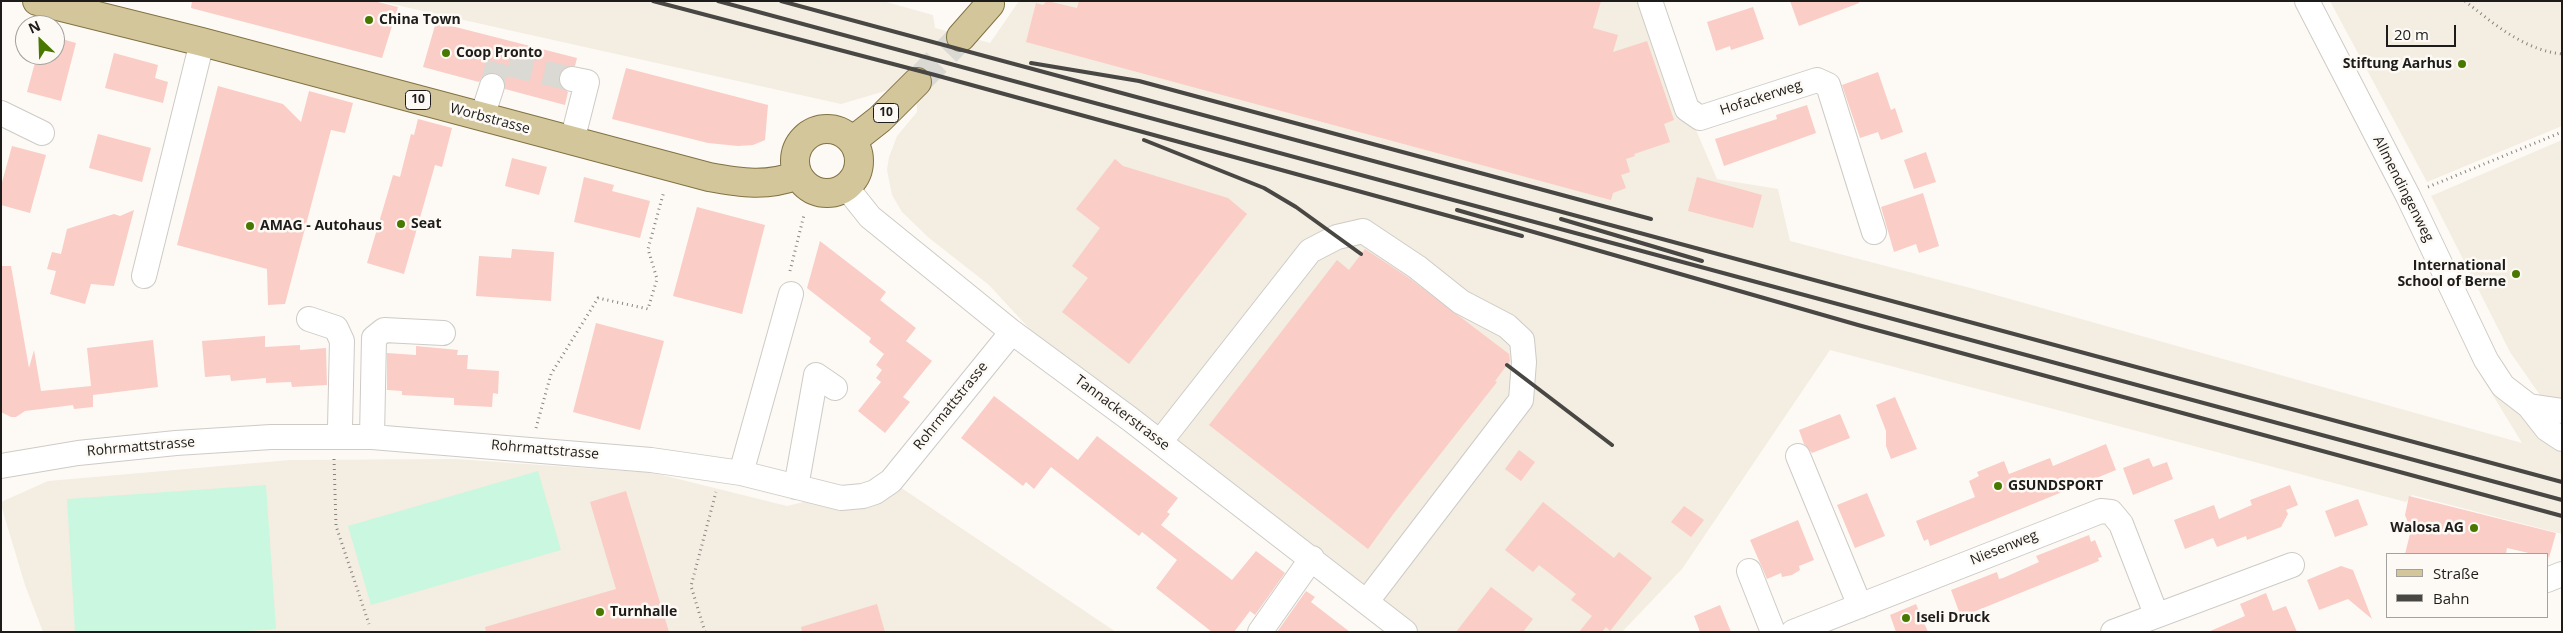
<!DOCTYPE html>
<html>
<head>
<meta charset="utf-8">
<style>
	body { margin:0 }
	#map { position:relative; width:2563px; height:633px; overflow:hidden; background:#fdfaf5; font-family:"Open Sans",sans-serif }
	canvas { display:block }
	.frame { position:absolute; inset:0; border:2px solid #1d1c1a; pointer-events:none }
	.legend { position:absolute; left:2386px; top:553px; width:162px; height:65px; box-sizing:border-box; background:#fdfaf5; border:1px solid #a3a19d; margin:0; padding:6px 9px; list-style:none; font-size:15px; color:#1d1c1a }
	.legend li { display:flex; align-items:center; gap:10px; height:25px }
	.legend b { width:25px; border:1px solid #a3a19d }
	.north { position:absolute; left:15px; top:15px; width:50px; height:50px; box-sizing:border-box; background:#fdfaf5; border:1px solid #a3a19d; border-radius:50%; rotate:336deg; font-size:14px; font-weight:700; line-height:20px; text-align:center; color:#1d1c1a }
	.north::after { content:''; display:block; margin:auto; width:18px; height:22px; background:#487800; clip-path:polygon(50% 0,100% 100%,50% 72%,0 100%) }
	.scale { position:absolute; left:2386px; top:25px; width:70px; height:22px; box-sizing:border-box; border:2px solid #1d1c1a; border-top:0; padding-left:6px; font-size:15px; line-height:18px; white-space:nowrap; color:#1d1c1a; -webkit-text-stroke:4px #fdfaf5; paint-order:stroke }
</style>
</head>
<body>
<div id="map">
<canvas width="2563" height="633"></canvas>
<div class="frame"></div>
<ul class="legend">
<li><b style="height:6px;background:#d4c69b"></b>Straße</li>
<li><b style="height:6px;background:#484744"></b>Bahn</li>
</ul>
<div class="north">N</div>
<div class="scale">20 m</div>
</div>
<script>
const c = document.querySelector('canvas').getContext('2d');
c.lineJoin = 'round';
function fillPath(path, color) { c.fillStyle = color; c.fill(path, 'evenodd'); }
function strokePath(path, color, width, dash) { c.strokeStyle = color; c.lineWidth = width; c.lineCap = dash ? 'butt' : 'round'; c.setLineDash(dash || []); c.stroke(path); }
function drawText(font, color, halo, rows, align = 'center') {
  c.font = font + ' "Open Sans",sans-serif'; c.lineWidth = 5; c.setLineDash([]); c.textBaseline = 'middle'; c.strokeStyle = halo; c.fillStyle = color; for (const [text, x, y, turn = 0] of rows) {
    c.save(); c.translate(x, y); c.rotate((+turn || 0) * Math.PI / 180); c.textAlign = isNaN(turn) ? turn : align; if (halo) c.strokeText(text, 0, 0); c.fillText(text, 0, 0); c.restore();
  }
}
fillPath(new Path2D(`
	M 378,1 L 883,1 L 933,15 L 935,28 L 990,43 L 1019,1 L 1650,1 L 1687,109 L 1717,179 L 1778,189 L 1790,241 L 1978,290 L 2522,443 L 2480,374 L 2486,360 L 2562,439 L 2562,534 L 2412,495 L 2406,502 L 1830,350 L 1682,569 L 1622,632 L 1405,632 L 1074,377 L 989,285 L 929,238 L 902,212 L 892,195 L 887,170 L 889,157 L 897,136 L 917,112 L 916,82 L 841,104 Z
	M 2330,1 L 2562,1 L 2562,126 L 2427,182 Z
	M 2562,140 L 2562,419 L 2556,418 L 2510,352 L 2431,196 Z
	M 456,459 L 654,473 L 787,506 L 891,481 L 1116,632 L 43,632 L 25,585 L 1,505 L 1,502 L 48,481 L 290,460 Z`), '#f4ede1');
fillPath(new Path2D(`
	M 538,471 L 561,550 L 371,605 L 348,526 Z
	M 266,485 L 276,629 L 232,632 L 75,632 L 67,499 Z`), '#caf7e0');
fillPath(new Path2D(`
	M 192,1 L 374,1 L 398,7 L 382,58 L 191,8 Z
	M 1047,1 L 1077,8 L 1079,1 L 1601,1 L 1593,28 L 1618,35 L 1613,52 L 1647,41 L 1674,120 L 1664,124 L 1670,142 L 1634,154 L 1635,156 L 1626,159 L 1630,172 L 1621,175 L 1626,188 L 1613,193 L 1611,200 L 1026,42 L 1036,3 L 1043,5 Z
	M 1790,1 L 1859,1 L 1859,3 L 1799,26 Z
	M 1753,7 L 1764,39 L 1731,50 L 1730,46 L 1716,51 L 1707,22 Z
	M 436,22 L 577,58 L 575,66 L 567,66 L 559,76 L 559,84 L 568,92 L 565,105 L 505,89 L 502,77 L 496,73 L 483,76 L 479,82 L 423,67 Z
	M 55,37 L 76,43 L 61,101 L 27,92 L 37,55 L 55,55 Z
	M 114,53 L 158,65 L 155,78 L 168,82 L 163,103 L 105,88 Z
	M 626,68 L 768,105 L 765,140 L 753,145 L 738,146 L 708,143 L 612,119 Z
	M 1878,72 L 1891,110 L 1895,108 L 1903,132 L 1881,140 L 1878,132 L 1860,138 L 1842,85 Z
	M 218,86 L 283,104 L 301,122 L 309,91 L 353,103 L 345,133 L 331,130 L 285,304 L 268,305 L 267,269 L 177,245 Z
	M 1807,105 L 1816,133 L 1724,166 L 1715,139 L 1777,119 L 1776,115 Z
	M 418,119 L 452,128 L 442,167 L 435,165 L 404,274 L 367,263 L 393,175 L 400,177 L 411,134 L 414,135 Z
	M 98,134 L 151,148 L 142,182 L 89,168 Z
	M 12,146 L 46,155 L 30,213 L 1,205 L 1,186 Z
	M 1926,152 L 1936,182 L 1914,189 L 1904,160 Z
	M 512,158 L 547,167 L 539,195 L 505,186 Z
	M 1115,159 L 1123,166 L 1228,198 L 1247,214 L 1129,364 L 1062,312 L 1088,278 L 1072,266 L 1100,228 L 1076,209 Z
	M 584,177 L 614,185 L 612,191 L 650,201 L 640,238 L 574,222 Z
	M 1697,177 L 1762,195 L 1753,228 L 1688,211 Z
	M 1923,193 L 1939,246 L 1919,253 L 1916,244 L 1894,252 L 1881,207 Z
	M 697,207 L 765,225 L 742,314 L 673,296 Z
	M 134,210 L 114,286 L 91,284 L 85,304 L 50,294 L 56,271 L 47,269 L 52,252 L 61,254 L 67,229 L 114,214 L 120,216 Z
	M 820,241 L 886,292 L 880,300 L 916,328 L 906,341 L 932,361 L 903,397 L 910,402 L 885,433 L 858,411 L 881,382 L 876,378 L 882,370 L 876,365 L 884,354 L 869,342 L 871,338 L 807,288 Z
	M 512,249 L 554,252 L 551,301 L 476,296 L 479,256 L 511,258 Z
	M 1365,249 L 1409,278 L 1509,354 L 1510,361 L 1495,381 L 1497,382 L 1394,513 L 1368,549 L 1209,425 L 1337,260 L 1349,270 Z
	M 1,266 L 11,266 L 29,368 L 34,350 L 41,391 L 91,386 L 87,348 L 153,340 L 158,387 L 93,395 L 93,407 L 74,409 L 73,405 L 25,411 L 16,417 L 11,417 L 1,412 Z
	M 596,323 L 664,341 L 640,430 L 573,412 Z
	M 265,336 L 265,347 L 300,345 L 300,350 L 326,348 L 327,385 L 292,387 L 291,382 L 266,383 L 266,378 L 231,381 L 230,375 L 205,377 L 202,341 Z
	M 416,346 L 458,350 L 457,355 L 468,355 L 467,369 L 499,371 L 498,394 L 493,393 L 492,407 L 454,405 L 454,398 L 402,395 L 402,391 L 387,390 L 387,353 L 416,355 Z
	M 994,396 L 1078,460 L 1097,436 L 1161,485 L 1178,498 L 1167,512 L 1170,514 L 1161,525 L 1232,580 L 1256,551 L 1285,573 L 1255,615 L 1250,611 L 1234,632 L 1212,632 L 1156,588 L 1177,560 L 1142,532 L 1139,536 L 1051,467 L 1034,489 L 1026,482 L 1023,486 L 961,438 Z
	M 1895,397 L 1917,449 L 1891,459 L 1886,446 L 1886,431 L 1876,405 Z
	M 1840,414 L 1850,438 L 1812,453 L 1804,444 L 1799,430 Z
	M 2106,444 L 2116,470 L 1930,546 L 1928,539 L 1924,541 L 1916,521 L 1975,497 L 1969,481 L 1979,476 L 1977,472 L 2004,461 L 2009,474 L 2050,458 L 2053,466 Z
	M 1519,450 L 1535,462 L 1521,481 L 1505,469 Z
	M 2149,458 L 2153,467 L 2167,462 L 2173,479 L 2133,495 L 2123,468 Z
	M 2290,485 L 2298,505 L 2286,510 L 2288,514 L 2281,527 L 2247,540 L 2246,536 L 2217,547 L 2213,538 L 2185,549 L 2174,520 L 2214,505 L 2219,519 L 2252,505 L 2250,500 Z
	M 626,491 L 669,632 L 486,632 L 485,627 L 616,589 L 590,502 Z
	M 1867,493 L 1885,536 L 1855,548 L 1837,505 Z
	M 2409,496 L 2556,533 L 2549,558 L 2547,554 L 2533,554 L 2507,548 L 2506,554 L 2405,554 L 2411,530 L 2405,515 Z
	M 2358,499 L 2368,525 L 2335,537 L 2325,511 Z
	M 1543,502 L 1614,558 L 1619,552 L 1652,578 L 1610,631 L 1606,627 L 1602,632 L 1579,632 L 1592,616 L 1571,600 L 1576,594 L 1539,565 L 1533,572 L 1505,550 Z
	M 1684,506 L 1704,520 L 1691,537 L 1671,522 Z
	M 1798,520 L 1814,560 L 1799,566 L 1800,570 L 1792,575 L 1782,577 L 1781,573 L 1767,579 L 1750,540 Z
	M 2089,535 L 2091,542 L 2095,540 L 2102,557 L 2098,558 L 2099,561 L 1961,617 L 1951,590 L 1997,572 L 1999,579 L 2003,578 L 2039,562 L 2036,556 Z
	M 2341,566 L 2353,570 L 2372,619 L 2348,599 L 2319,610 L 2307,580 Z
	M 1491,587 L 1533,619 L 1523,632 L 1456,632 Z
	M 1306,591 L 1315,597 L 1311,602 L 1350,632 L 1277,632 Z
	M 2266,593 L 2273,611 L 2286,606 L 2297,632 L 2208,632 L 2245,616 L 2240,604 Z
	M 877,604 L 885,632 L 802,632 L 801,627 Z
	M 1916,604 L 1928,632 L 1896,632 L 1890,615 Z
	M 1720,605 L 1731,632 L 1700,632 L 1694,616 Z`), '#facdc6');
strokePath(new Path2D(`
	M 492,86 L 498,62 L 572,79`), '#dbd9d4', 24, [24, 12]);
strokePath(new Path2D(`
	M 917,82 L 961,37`), '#dbd9d4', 28, [28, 14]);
const minor = new Path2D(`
	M 1650,1 L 1687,109 L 1700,118 L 1817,80 L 1828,85 L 1874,232
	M 2307,1 L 2408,196 L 2486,360 L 2503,386 L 2529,406 L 2547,429 L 2562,439
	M 572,79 L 587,82 L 572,141
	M 1,113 L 42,133
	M 482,117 L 492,86
	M 846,187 L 870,217 L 1012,332 L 1130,419 L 1405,632
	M 144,276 L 202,42
	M 309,319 L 336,328 L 342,341 L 340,427 L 338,437
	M 2529,406 L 2562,411
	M 372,437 L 374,338 L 384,330 L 443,333
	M 1160,442 L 1310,251 L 1337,237 L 1363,231 L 1417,267 L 1461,302 L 1507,326 L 1522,340 L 1524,362 L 1521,400 L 1367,601
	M 1798,456 L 1860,606
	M 1,466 L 78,453 L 176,443 L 271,437 L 372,437 L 651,460 L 741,473 L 841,498 L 863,496 L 875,492 L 891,481 L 1012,332
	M 741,473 L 791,294
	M 796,487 L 816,375 L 835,388
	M 1749,571 L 1773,632
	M 2547,580 L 2562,574
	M 1260,632 L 1312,558
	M 1793,632 L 2101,511 L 2111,512 L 2121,524 L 2156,614
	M 2113,632 L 2292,565`);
const major = new Path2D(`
	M 37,1 L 202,42 L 709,177 C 741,183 767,187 798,175
	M 961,37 L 990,4
	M795 161a32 32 0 1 1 64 0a32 32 0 1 1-64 0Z
	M 852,141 L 880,119 L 917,82`);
strokePath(minor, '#cecbc6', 26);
strokePath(major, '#817243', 30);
strokePath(new Path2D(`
	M 2465,1 C 2494,24 2524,50 2562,54
	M 2428,187 L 2562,132
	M 790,271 L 804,215
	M 536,428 L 551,374 L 598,298 L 648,309 L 657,279 L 648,249 L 664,191
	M 334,459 L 336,526 L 369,624
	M 705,632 L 691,586 L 716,492`), '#868481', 3, [1, 4]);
strokePath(minor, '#fff', 24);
strokePath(major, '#d4c69b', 28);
strokePath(new Path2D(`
	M 653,1 L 935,75 L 1522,236
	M 718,1 L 2562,500
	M 781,1 L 2562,482
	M 1031,63 L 1139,81 L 1651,219
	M 1144,140 L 1264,188 L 1296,207 L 1361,254
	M 1457,210 L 1858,325 L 2562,516
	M 1561,219 L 1702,261
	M 1507,365 L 1612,445`), '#484744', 4);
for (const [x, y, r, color] of [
	[369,20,5,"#487800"],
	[446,53,5,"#487800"],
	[2462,64,5,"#487800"],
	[401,224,5,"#487800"],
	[250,226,5,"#487800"],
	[2516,274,5,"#487800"],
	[1998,486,5,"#487800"],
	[2474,528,5,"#487800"],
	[600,612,5,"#487800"],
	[1906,618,5,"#487800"]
]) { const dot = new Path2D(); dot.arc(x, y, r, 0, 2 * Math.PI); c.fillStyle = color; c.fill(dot); strokePath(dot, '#fdfaf5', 2); }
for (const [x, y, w] of [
	[418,100,25],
	[886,113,25]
]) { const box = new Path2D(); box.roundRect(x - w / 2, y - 9.5, w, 19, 4); c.fillStyle = '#fdfaf5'; c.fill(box); strokePath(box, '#1d1c1a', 1); }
drawText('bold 12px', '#1d1c1a', null, [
	["10",418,100],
	["10",886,113]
]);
drawText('bold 14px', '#1d1c1a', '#fdfaf5', [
	["China Town",379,20],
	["Coop Pronto",456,53],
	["Stiftung Aarhus",2452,64,"right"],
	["Seat",411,224],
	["AMAG - Autohaus",260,226],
	["International",2506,266,"right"],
	["School of Berne",2506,282,"right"],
	["GSUNDSPORT",2008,486],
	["Walosa AG",2464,528,"right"],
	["Turnhalle",610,612],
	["Iseli Druck",1916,618]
], 'left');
drawText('14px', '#1d1c1a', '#fdfaf5', [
	["Hofackerweg",1761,98,-18],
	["Worbstrasse",490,119,15],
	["Allmendingenweg",2403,189,63],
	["Rohrmattstrasse",951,406,-51],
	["Tannackerstrasse",1122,413,37],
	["Rohrmattstrasse",141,447,-5],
	["Rohrmattstrasse",545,450,5],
	["Niesenweg",2004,548,-22]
]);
</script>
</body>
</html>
